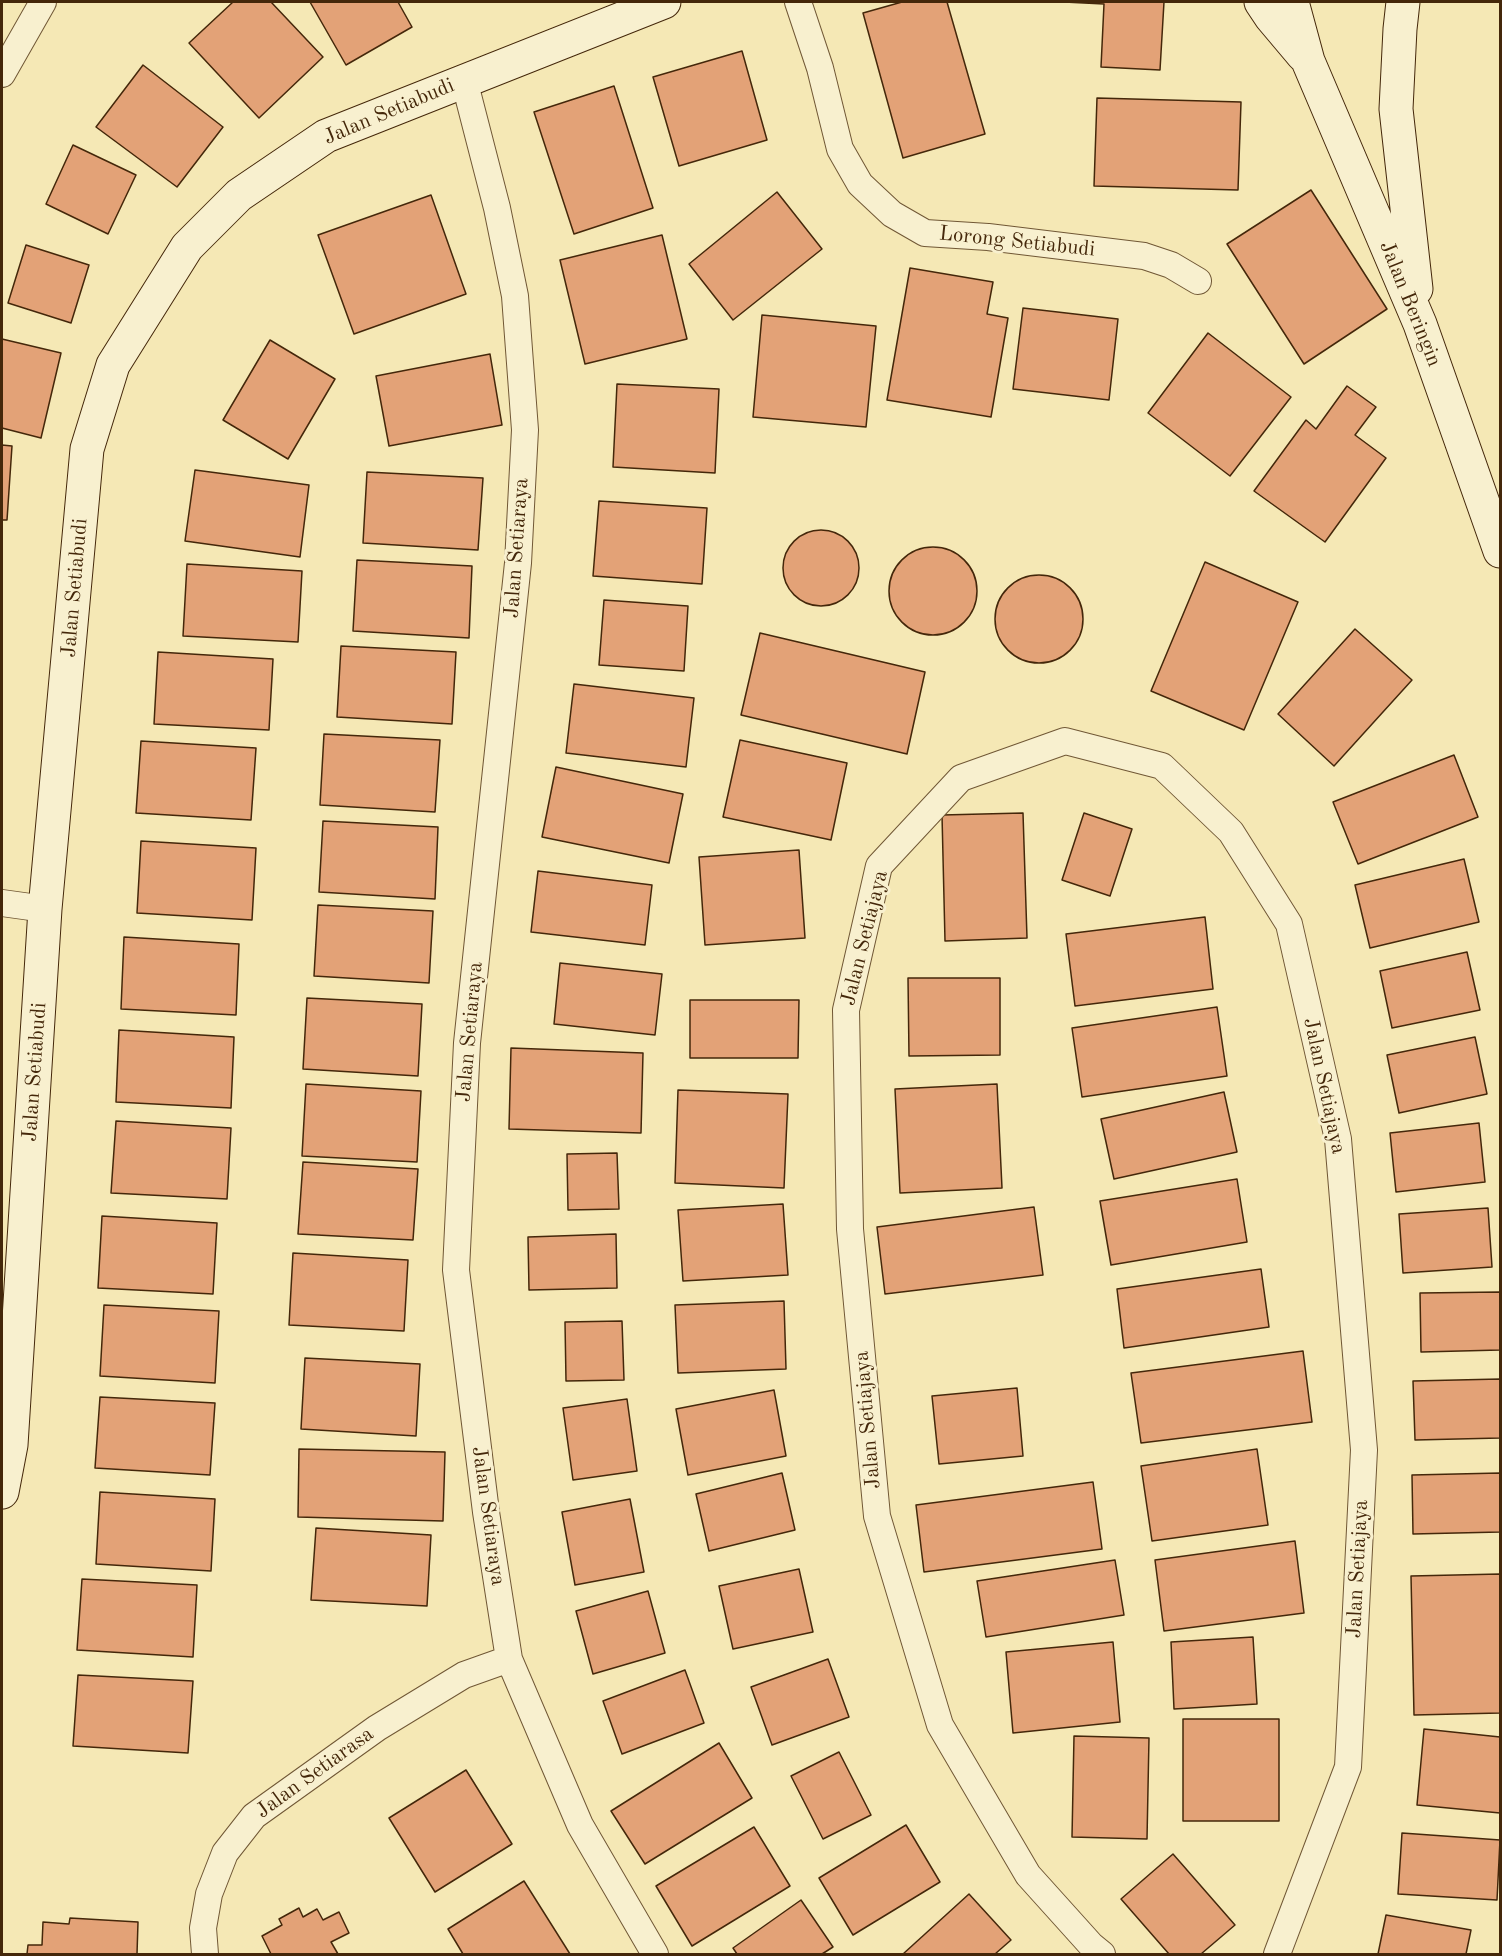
<!DOCTYPE html>
<html>
<head>
<meta charset="utf-8">
<style>
	body { margin:0 }
	#map { position:relative; width:1502px; height:1956px; overflow:hidden; background:#f5e8b5; font-family:"Old Standard TT",serif }
	canvas { display:block }
	.frame { position:absolute; inset:0; border:3px solid #44270a; pointer-events:none }
</style>
</head>
<body>
<div id="map">
<canvas width="1502" height="1956"></canvas>
<div class="frame"></div>
</div>
<script>
const c = document.querySelector('canvas').getContext('2d');
c.lineJoin = 'round';
function fillPath(path, color) { c.fillStyle = color; c.fill(path, 'evenodd'); }
function strokePath(path, color, width, dash) { c.strokeStyle = color; c.lineWidth = width; c.lineCap = dash ? 'butt' : 'round'; c.setLineDash(dash || []); c.stroke(path); }
function drawText(font, color, halo, rows, align = 'center') {
  c.font = font + ' "Old Standard TT",serif'; c.lineWidth = 6; c.setLineDash([]); c.textBaseline = 'middle'; c.strokeStyle = halo; c.fillStyle = color; for (const [text, x, y, turn = 0] of rows) {
    c.save(); c.translate(x, y); c.rotate((+turn || 0) * Math.PI / 180); c.textAlign = isNaN(turn) ? turn : align; if (halo) c.strokeText(text, 0, 0); c.fillText(text, 0, 0); c.restore();
  }
}
const building = new Path2D(`
	M 233,2 L 271,2 L 323,57 L 259,118 L 189,43 Z
	M 310,2 L 398,2 L 412,27 L 346,65 Z
	M 902,2 L 947,2 L 985,134 L 903,158 L 863,13 Z
	M 1064,2 L 1164,2 L 1160,70 L 1101,67 L 1104,4 Z
	M 742,51 L 767,140 L 679,166 L 653,77 Z
	M 143,65 L 223,127 L 177,187 L 96,127 Z
	M 614,86 L 653,208 L 574,234 L 534,112 Z
	M 1097,98 L 1241,102 L 1238,190 L 1094,186 Z
	M 73,145 L 136,175 L 108,234 L 46,204 Z
	M 1311,190 L 1387,309 L 1304,364 L 1227,244 Z
	M 777,192 L 822,249 L 733,320 L 689,264 Z
	M 431,195 L 466,294 L 354,334 L 318,235 Z
	M 662,235 L 687,339 L 585,364 L 560,260 Z
	M 26,245 L 89,265 L 71,323 L 8,303 Z
	M 910,268 L 993,282 L 987,314 L 1008,318 L 991,417 L 887,400 Z
	M 1023,308 L 1118,319 L 1109,400 L 1013,389 Z
	M 762,315 L 876,326 L 866,427 L 753,417 Z
	M 1208,333 L 1291,397 L 1230,476 L 1148,413 Z
	M 2,339 L 61,353 L 41,438 L 2,428 Z
	M 270,340 L 335,379 L 288,459 L 223,420 Z
	M 490,354 L 502,425 L 389,446 L 376,376 Z
	M 617,384 L 719,389 L 715,473 L 613,467 Z
	M 1347,386 L 1376,407 L 1355,435 L 1386,458 L 1325,542 L 1254,491 L 1306,420 L 1316,429 Z
	M 2,445 L 12,446 L 7,520 L 2,520 Z
	M 195,470 L 309,485 L 300,557 L 185,541 Z
	M 367,472 L 483,478 L 478,550 L 363,543 Z
	M 599,501 L 707,508 L 702,584 L 593,576 Z
	M783 568a38 38 0 1 1 76 0a38 38 0 1 1-76 0Z
	M889 591a44 44 0 1 1 88 0a44 44 0 1 1-88 0Z
	M 357,560 L 472,566 L 469,638 L 353,631 Z
	M 1205,562 L 1298,602 L 1244,730 L 1151,691 Z
	M 187,564 L 302,571 L 298,642 L 183,636 Z
	M995 619a44 44 0 1 1 88 0a44 44 0 1 1-88 0Z
	M 604,600 L 688,606 L 684,671 L 599,665 Z
	M 1355,629 L 1412,680 L 1334,766 L 1278,714 Z
	M 760,633 L 925,672 L 907,754 L 741,715 Z
	M 341,646 L 456,652 L 452,724 L 337,717 Z
	M 158,652 L 273,659 L 269,730 L 154,724 Z
	M 574,684 L 694,698 L 686,767 L 566,753 Z
	M 324,734 L 440,740 L 435,812 L 320,805 Z
	M 740,740 L 847,763 L 831,840 L 723,817 Z
	M 141,741 L 256,748 L 251,820 L 136,813 Z
	M 1454,755 L 1478,817 L 1358,864 L 1333,802 Z
	M 556,767 L 683,794 L 669,863 L 542,837 Z
	M 1023,813 L 1027,938 L 945,941 L 942,815 Z
	M 1084,813 L 1132,829 L 1110,896 L 1062,880 Z
	M 323,821 L 438,827 L 435,899 L 319,892 Z
	M 141,841 L 256,848 L 252,920 L 137,913 Z
	M 799,850 L 805,938 L 705,945 L 699,857 Z
	M 1464,859 L 1479,922 L 1370,948 L 1355,885 Z
	M 538,871 L 652,885 L 645,945 L 531,932 Z
	M 318,905 L 433,911 L 429,983 L 314,976 Z
	M 1205,917 L 1213,989 L 1075,1006 L 1066,934 Z
	M 124,937 L 239,944 L 236,1015 L 121,1009 Z
	M 1467,952 L 1480,1010 L 1392,1028 L 1380,971 Z
	M 560,963 L 662,974 L 655,1035 L 554,1024 Z
	M 908,978 L 1000,978 L 1000,1055 L 909,1056 Z
	M 307,998 L 422,1004 L 418,1076 L 303,1069 Z
	M 690,1000 L 799,1000 L 798,1058 L 690,1058 Z
	M 1217,1007 L 1227,1076 L 1082,1097 L 1072,1028 Z
	M 119,1030 L 234,1037 L 231,1108 L 116,1102 Z
	M 1475,1037 L 1487,1094 L 1399,1113 L 1387,1055 Z
	M 511,1048 L 643,1053 L 641,1133 L 509,1129 Z
	M 306,1084 L 421,1091 L 417,1162 L 302,1156 Z
	M 997,1084 L 1002,1188 L 900,1193 L 895,1089 Z
	M 678,1090 L 788,1094 L 784,1188 L 675,1183 Z
	M 1224,1092 L 1237,1152 L 1114,1179 L 1101,1119 Z
	M 116,1121 L 231,1128 L 227,1199 L 111,1193 Z
	M 1479,1123 L 1485,1182 L 1396,1192 L 1390,1133 Z
	M 617,1153 L 619,1209 L 568,1210 L 567,1154 Z
	M 303,1162 L 418,1169 L 413,1240 L 298,1234 Z
	M 1237,1179 L 1247,1242 L 1111,1265 L 1100,1201 Z
	M 783,1204 L 788,1275 L 683,1281 L 678,1210 Z
	M 1034,1207 L 1043,1275 L 885,1294 L 877,1227 Z
	M 1488,1208 L 1492,1267 L 1403,1273 L 1399,1214 Z
	M 102,1216 L 217,1223 L 213,1294 L 98,1288 Z
	M 616,1234 L 617,1288 L 529,1290 L 528,1237 Z
	M 293,1253 L 408,1260 L 404,1331 L 289,1325 Z
	M 1261,1269 L 1269,1327 L 1124,1348 L 1117,1289 Z
	M 1500,1292 L 1500,1350 L 1421,1352 L 1420,1293 Z
	M 784,1301 L 786,1369 L 678,1373 L 675,1305 Z
	M 104,1305 L 219,1311 L 215,1383 L 100,1376 Z
	M 622,1321 L 624,1380 L 566,1381 L 565,1322 Z
	M 1303,1351 L 1312,1422 L 1141,1443 L 1131,1373 Z
	M 305,1358 L 420,1364 L 416,1436 L 301,1429 Z
	M 1500,1379 L 1500,1438 L 1415,1440 L 1413,1381 Z
	M 1017,1388 L 1023,1456 L 939,1464 L 932,1396 Z
	M 774,1390 L 786,1456 L 688,1475 L 676,1409 Z
	M 100,1397 L 215,1403 L 210,1475 L 95,1468 Z
	M 627,1399 L 637,1471 L 573,1480 L 563,1408 Z
	M 299,1449 L 445,1452 L 443,1521 L 298,1517 Z
	M 1257,1449 L 1268,1525 L 1152,1541 L 1141,1466 Z
	M 782,1473 L 795,1530 L 709,1551 L 696,1494 Z
	M 1500,1473 L 1500,1532 L 1413,1534 L 1412,1475 Z
	M 1093,1482 L 1102,1549 L 924,1572 L 916,1505 Z
	M 100,1492 L 215,1499 L 211,1571 L 96,1564 Z
	M 630,1499 L 644,1572 L 575,1585 L 562,1512 Z
	M 316,1528 L 431,1535 L 427,1606 L 311,1600 Z
	M 1295,1541 L 1304,1613 L 1164,1631 L 1155,1560 Z
	M 1115,1560 L 1124,1615 L 986,1637 L 977,1581 Z
	M 799,1569 L 813,1632 L 733,1649 L 719,1586 Z
	M 1500,1574 L 1500,1713 L 1414,1715 L 1411,1576 Z
	M 82,1579 L 197,1585 L 193,1657 L 77,1650 Z
	M 648,1591 L 665,1653 L 593,1674 L 576,1611 Z
	M 1253,1637 L 1257,1704 L 1174,1709 L 1171,1642 Z
	M 1113,1642 L 1120,1722 L 1013,1733 L 1006,1652 Z
	M 828,1659 L 849,1717 L 772,1745 L 751,1687 Z
	M 685,1670 L 704,1723 L 622,1754 L 603,1701 Z
	M 78,1675 L 193,1681 L 188,1753 L 73,1746 Z
	M 1183,1719 L 1279,1719 L 1279,1821 L 1183,1821 Z
	M 1424,1729 L 1500,1737 L 1500,1813 L 1417,1805 Z
	M 1074,1736 L 1149,1738 L 1147,1839 L 1072,1837 Z
	M 719,1743 L 752,1798 L 645,1864 L 611,1811 Z
	M 839,1752 L 871,1815 L 823,1839 L 791,1776 Z
	M 466,1770 L 512,1844 L 435,1892 L 389,1818 Z
	M 906,1825 L 940,1882 L 853,1935 L 819,1878 Z
	M 754,1827 L 790,1886 L 692,1946 L 656,1886 Z
	M 1402,1833 L 1500,1840 L 1497,1900 L 1398,1894 Z
	M 1173,1854 L 1235,1925 L 1201,1954 L 1169,1954 L 1121,1899 Z
	M 524,1881 L 570,1954 L 463,1954 L 448,1929 Z
	M 969,1894 L 1011,1940 L 995,1954 L 903,1954 Z
	M 801,1900 L 833,1947 L 822,1954 L 737,1954 L 733,1948 Z
	M 299,1908 L 303,1917 L 317,1909 L 323,1920 L 339,1912 L 349,1933 L 331,1942 L 338,1954 L 271,1954 L 262,1936 L 282,1925 L 279,1919 Z
	M 1386,1915 L 1471,1930 L 1466,1954 L 1378,1954 Z
	M 70,1918 L 138,1922 L 137,1954 L 27,1954 L 28,1945 L 42,1945 L 43,1922 L 69,1924 Z`);
fillPath(building, '#e3a277');
strokePath(building, '#44270a', 1.5);
const street = new Path2D(`
	M 798,2 L 820,68 L 840,149 L 860,184 L 892,214 L 925,233 L 988,237 L 1144,256 L 1171,265 L 1198,281
	M 2,74 L 43,2
	M 464,80 L 497,208 L 515,296 L 525,430 L 518,563 L 467,1043 L 456,1270 L 486,1512 L 509,1659 L 580,1825 L 655,1954
	M 2,903 L 45,909
	M 205,1954 L 203,1928 L 209,1894 L 225,1853 L 254,1816 L 377,1728 L 464,1675 L 509,1659
	M 1102,1954 L 1091,1945 L 1028,1875 L 940,1725 L 877,1516 L 850,1229 L 846,1010 L 879,866 L 961,778 L 1065,741 L 1162,766 L 1231,832 L 1289,924 L 1338,1139 L 1364,1450 L 1348,1767 L 1277,1954`);
const secondary = new Path2D(`
	M 1261,2 L 1271,17 L 1303,55
	M 1292,2 L 1308,61 L 1420,324 L 1500,551
	M 1403,2 L 1400,29 L 1396,109 L 1416,289
	M 2,1492 L 11,1445 L 45,909 L 87,449 L 113,365 L 187,247 L 239,195 L 326,136 L 664,2`);
strokePath(street, '#705735', 28);
strokePath(secondary, '#44270a', 35);
strokePath(street, '#f8f0cf', 26);
strokePath(secondary, '#f8f0cf', 33);
drawText('21px', '#44270a', '#f8f0cf', [
	["Jalan Setiabudi",389,112,-23],
	["Lorong Setiabudi",1017,242,6],
	["Jalan Beringin",1410,304,68],
	["Jalan Setiaraya",517,548,-86],
	["Jalan Setiabudi",75,588,-85],
	["Jalan Setiajaya",865,938,-76],
	["Jalan Setiaraya",470,1032,-85],
	["Jalan Setiabudi",35,1072,-86],
	["Jalan Setiajaya",1324,1086,78],
	["Jalan Setiajaya",868,1420,-95],
	["Jalan Setiaraya",488,1516,82],
	["Jalan Setiajaya",1358,1569,-87],
	["Jalan Setiarasa",315,1773,-36]
]);
</script>
</body>
</html>
